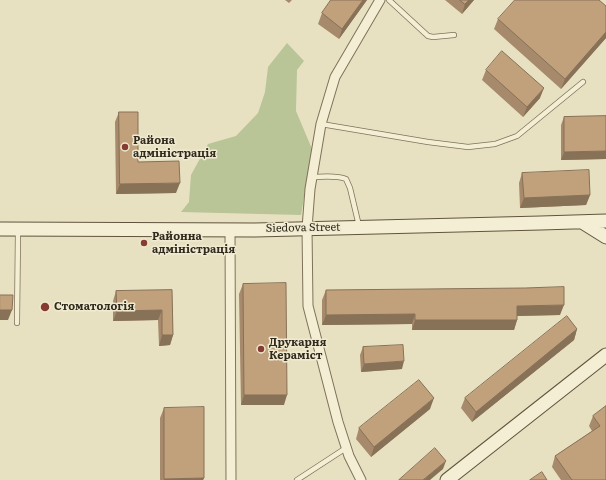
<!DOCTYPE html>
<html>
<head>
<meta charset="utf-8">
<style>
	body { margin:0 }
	canvas { display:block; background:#e7e1c2 }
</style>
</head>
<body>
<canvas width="606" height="480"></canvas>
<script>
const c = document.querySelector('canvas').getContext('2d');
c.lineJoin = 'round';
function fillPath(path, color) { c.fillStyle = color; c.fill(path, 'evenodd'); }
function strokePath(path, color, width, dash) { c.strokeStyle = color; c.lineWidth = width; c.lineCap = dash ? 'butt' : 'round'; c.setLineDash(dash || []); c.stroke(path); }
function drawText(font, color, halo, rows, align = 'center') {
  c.font = font + ' Literata,serif'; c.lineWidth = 3; c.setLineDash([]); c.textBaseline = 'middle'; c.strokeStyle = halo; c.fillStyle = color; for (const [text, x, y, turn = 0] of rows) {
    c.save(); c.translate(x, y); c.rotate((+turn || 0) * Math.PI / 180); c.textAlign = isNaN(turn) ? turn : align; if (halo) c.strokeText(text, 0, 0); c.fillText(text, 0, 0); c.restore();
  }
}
fillPath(new Path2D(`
	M 287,43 L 304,61 L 297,70 L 296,111 L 312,149 L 301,215 L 181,212 L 189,202 L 191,175 L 208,144 L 236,136 L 258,113 L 265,92 L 268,67 Z`), '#b9c497');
const lane = new Path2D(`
	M 389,0 L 428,36 L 433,37 L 454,35
	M 321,124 L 428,142 L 468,147 L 495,144 L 517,136 L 583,82
	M 312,177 C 323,177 336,175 346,179 L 350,188 L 359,226
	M 17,323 L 18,231
	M 297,480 L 346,448`);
const street = new Path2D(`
	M 230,229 L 231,480
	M 361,480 L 349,456 L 338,422 L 308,306 L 307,228 L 310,189 L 321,124 L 335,77 L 380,0`);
const secondary = new Path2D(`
	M 582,222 L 606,237
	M 0,229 L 255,230 L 541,223 L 606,221
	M 447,480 L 606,355`);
strokePath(lane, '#7f725b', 6);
strokePath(street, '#7f725b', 11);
strokePath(secondary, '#61543f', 15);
strokePath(lane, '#f3eed4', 4.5);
strokePath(street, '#f3eed4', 9);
strokePath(secondary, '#f3eed4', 13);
fillPath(new Path2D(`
	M 285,0 L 292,0 L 289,3 Z
	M 331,0 L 367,0 L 339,39 L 318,24 L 322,13 Z
	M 445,0 L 474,0 L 462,14 Z
	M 606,6 L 606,38 L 561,89 L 494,29 L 498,19 Z
	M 486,70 L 540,98 L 523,117 L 482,80 Z
	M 119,112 L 138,162 L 176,193 L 116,194 L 115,122 Z
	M 606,116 L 606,159 L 561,160 L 561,125 L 564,117 Z
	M 522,173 L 590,195 L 586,205 L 520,208 L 519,183 Z
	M 243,284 L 284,405 L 241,405 L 239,294 Z
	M 172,290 L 173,335 L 170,345 L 159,346 L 158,320 L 113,321 L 113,301 L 116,291 Z
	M 326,290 L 560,315 L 517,316 L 517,320 L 514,330 L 412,330 L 412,324 L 322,325 L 322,300 Z
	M 577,329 L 574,340 L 472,422 L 461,408 L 465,398 Z
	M 363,347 L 402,369 L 361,372 L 360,355 Z
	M 606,406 L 606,480 L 561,480 L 552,467 L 555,456 L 592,431 L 589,426 L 593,416 Z
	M 164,408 L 204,478 L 203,480 L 160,480 L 160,418 Z
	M 430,409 L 371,457 L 356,439 L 359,428 Z`), '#a68a6b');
fillPath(new Path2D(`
	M 363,0 L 367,0 L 339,39 L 342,29 Z
	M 469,0 L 474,0 L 462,14 L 465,4 Z
	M 606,32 L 606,38 L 561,89 L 565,79 Z
	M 544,88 L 540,98 L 523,117 L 527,107 Z
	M 606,151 L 606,159 L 561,160 L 564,152 Z
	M 180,183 L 176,193 L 116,194 L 120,184 Z
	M 590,195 L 586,205 L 520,208 L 524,198 Z
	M 564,305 L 560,315 L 514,316 L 517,306 Z
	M 0,310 L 12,310 L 8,320 L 0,320 Z
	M 162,310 L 158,320 L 113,321 L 117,311 Z
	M 415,314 L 412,324 L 322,325 L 326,315 Z
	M 415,320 L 517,320 L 514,330 L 412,330 Z
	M 577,329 L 574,340 L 472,422 L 476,412 Z
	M 162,335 L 173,335 L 170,345 L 159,346 Z
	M 404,361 L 402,369 L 361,372 L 364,364 Z
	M 244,395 L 287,395 L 284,405 L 241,405 Z
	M 434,398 L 430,409 L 371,457 L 374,447 Z
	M 446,461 L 443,469 L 430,480 L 423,480 Z
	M 204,478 L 203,480 L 164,480 L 164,479 Z`), '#877157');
const building = new Path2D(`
	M 331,0 L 363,0 L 342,29 L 322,13 Z
	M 460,0 L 469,0 L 465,4 Z
	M 515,0 L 599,0 L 606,6 L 606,32 L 565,79 L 498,19 Z
	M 502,51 L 544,88 L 527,107 L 486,70 Z
	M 119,112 L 138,112 L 138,162 L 179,161 L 180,183 L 120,184 Z
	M 606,116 L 606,151 L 564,152 L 564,117 Z
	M 589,170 L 590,195 L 524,198 L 522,173 Z
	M 286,283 L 287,395 L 244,395 L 243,284 Z
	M 564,287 L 564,305 L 517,306 L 517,320 L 415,320 L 415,314 L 326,315 L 326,290 L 525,288 Z
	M 172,290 L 173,335 L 162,335 L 162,310 L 117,311 L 116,291 Z
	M 0,295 L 13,295 L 12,310 L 0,310 Z
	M 567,316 L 577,329 L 476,412 L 465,398 Z
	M 403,345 L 404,361 L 364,364 L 363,347 Z
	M 419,380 L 434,398 L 374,447 L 359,428 Z
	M 606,406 L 606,480 L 572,480 L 555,456 L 600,426 L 593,416 Z
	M 204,407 L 204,478 L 164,479 L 164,408 Z
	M 435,448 L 446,461 L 423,480 L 399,480 Z
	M 542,472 L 547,480 L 530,480 Z`);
fillPath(building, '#c1a17c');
strokePath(building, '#877157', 1);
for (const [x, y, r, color] of [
	[125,147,4,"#863c33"],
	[144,243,4,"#863c33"],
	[45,307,5,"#863c33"],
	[261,349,4,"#863c33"]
]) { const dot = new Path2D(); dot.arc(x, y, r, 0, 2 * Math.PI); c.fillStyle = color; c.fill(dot); strokePath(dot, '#f0ead0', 1.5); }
drawText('bold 11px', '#30291e', '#f0ead0', [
	["Района",133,141],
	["адміністрація",133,154],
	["Районна",152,237],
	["адміністрація",152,250],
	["Стоматологія",54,307],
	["Друкарня",269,343],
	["Кераміст",269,356]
], 'left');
drawText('11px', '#30291e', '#f0ead0', [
	["Siedova Street",303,228,-1]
]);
</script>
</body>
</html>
